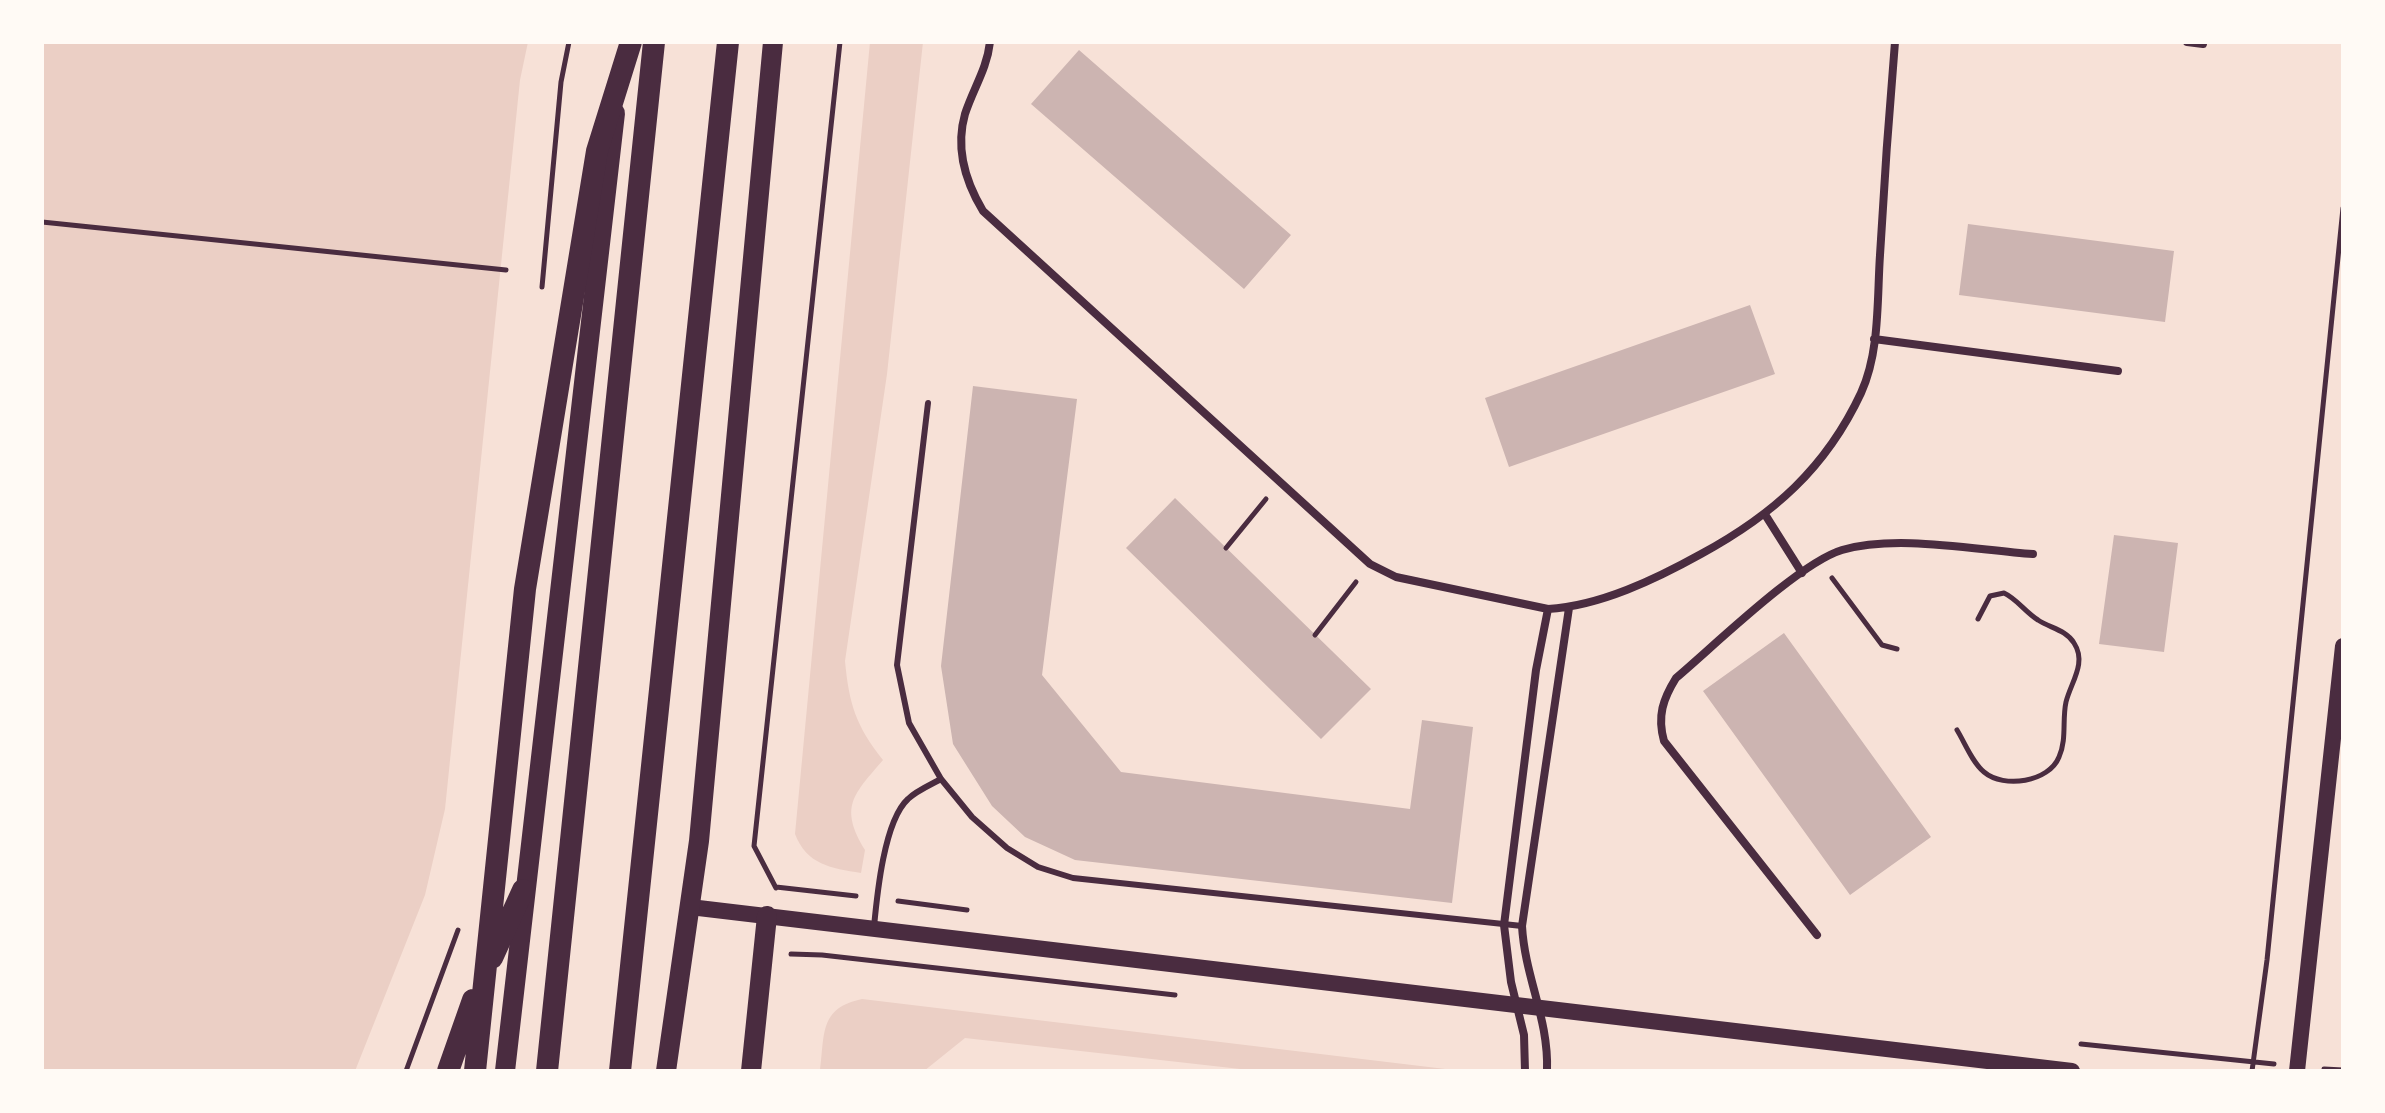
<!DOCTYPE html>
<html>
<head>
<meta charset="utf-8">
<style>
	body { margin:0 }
	#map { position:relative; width:2385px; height:1113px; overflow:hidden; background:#f7e1d7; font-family:Montserrat,sans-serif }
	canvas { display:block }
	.frame { position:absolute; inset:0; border:44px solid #fffaf5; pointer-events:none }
</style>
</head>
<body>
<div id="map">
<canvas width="2385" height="1113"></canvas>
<div class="frame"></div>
</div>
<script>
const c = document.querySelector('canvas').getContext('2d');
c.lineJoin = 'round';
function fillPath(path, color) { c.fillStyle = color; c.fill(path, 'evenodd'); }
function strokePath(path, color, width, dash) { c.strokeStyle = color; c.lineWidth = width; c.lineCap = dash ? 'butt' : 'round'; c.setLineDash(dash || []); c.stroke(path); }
fillPath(new Path2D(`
	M 42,42 L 528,42 L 520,80 L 445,809 L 425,895 L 355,1071 L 42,1071 Z
	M 870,42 L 923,42 L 887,374 L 845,661 C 849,704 856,726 883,760 C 853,795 839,807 865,850 L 861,873 C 831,868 807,865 795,834 Z
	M 862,999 L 1462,1071 L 1258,1071 L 965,1038 L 924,1071 L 820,1071 C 825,1034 819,1008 862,999 Z`), '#ebcfc5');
fillPath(new Path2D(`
	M 1079,50 L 1291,235 L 1244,289 L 1031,104 Z
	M 1968,224 L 2174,251 L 2165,322 L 1959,295 Z
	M 1750,305 L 1775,374 L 1509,467 L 1485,398 Z
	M 973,386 L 1077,399 L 1042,675 L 1121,772 L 1410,809 L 1422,720 L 1473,727 L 1452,903 L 1075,860 L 1025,837 L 992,806 L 953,744 L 941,666 Z
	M 1175,498 L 1371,689 L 1321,739 L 1126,548 Z
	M 2114,535 L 2178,543 L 2164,652 L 2099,644 Z
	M 1784,633 L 1931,837 L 1850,895 L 1703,691 Z`), '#ccb4b1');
strokePath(new Path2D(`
	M 42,222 L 506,270
	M 542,287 L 561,82 L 569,42
	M 1226,548 L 1266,499
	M 1832,578 L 1882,645 L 1897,649
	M 1315,635 L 1356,582
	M 1957,730 C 1965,743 1972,762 1984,772 C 2004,789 2049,782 2059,757 C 2067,739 2062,720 2066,702 C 2071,682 2087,663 2074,643 C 2066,630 2050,628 2038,620 C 2025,612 2017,599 2004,593 L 1990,596 L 1978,619
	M 776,887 L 856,896
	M 776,888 L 754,846 L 840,42
	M 898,901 L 967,910
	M 791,954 L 822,955 L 1175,995
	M 2081,1044 L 2274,1064
	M 2324,1069 L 2343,1070
	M 406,1071 L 458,930
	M 2252,1071 L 2267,960 L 2343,208`), '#4a2c40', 5);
strokePath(new Path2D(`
	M 928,403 L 897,665 L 909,723 L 941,779 L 972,817 L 1007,848 L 1038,867 L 1073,878 L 1522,926
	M 874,927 C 877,895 884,821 908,799 C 916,791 930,785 941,779`), '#4a2c40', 6);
strokePath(new Path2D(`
	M 990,42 C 987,69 973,89 965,114 C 955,149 965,181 983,211 L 1370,564 L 1396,577 L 1548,609 C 1600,606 1656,579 1701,554 C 1773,515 1826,468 1861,393 C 1880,352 1877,299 1880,255 C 1884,184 1889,113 1895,42
	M 2187,42 L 2203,44
	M 1874,339 L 2118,371
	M 1766,516 L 1802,573
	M 1817,935 L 1664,741 C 1657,716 1663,699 1676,678 C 1714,646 1799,563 1842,550 C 1897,534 1975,550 2033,554
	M 1525,1071 L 1524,1035 L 1511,982 L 1504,925 L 1536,670 L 1548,609
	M 1547,1071 C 1549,1019 1525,978 1522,926 L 1569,608`), '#4a2c40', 8);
strokePath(new Path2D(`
	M 690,907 L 2072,1071
	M 2297,1071 L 2343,646`), '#4a2c40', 16);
strokePath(new Path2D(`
	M 505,1071 L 615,113
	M 666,1071 L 699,841 L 773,42
	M 751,1071 L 767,916`), '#4a2c40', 20);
strokePath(new Path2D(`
	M 492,958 L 523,890
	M 448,1071 L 473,1000
	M 475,1071 L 525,589 L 597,151 L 631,42
	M 547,1071 L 654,42
	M 620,1071 L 728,42`), '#4a2c40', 22);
</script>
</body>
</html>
